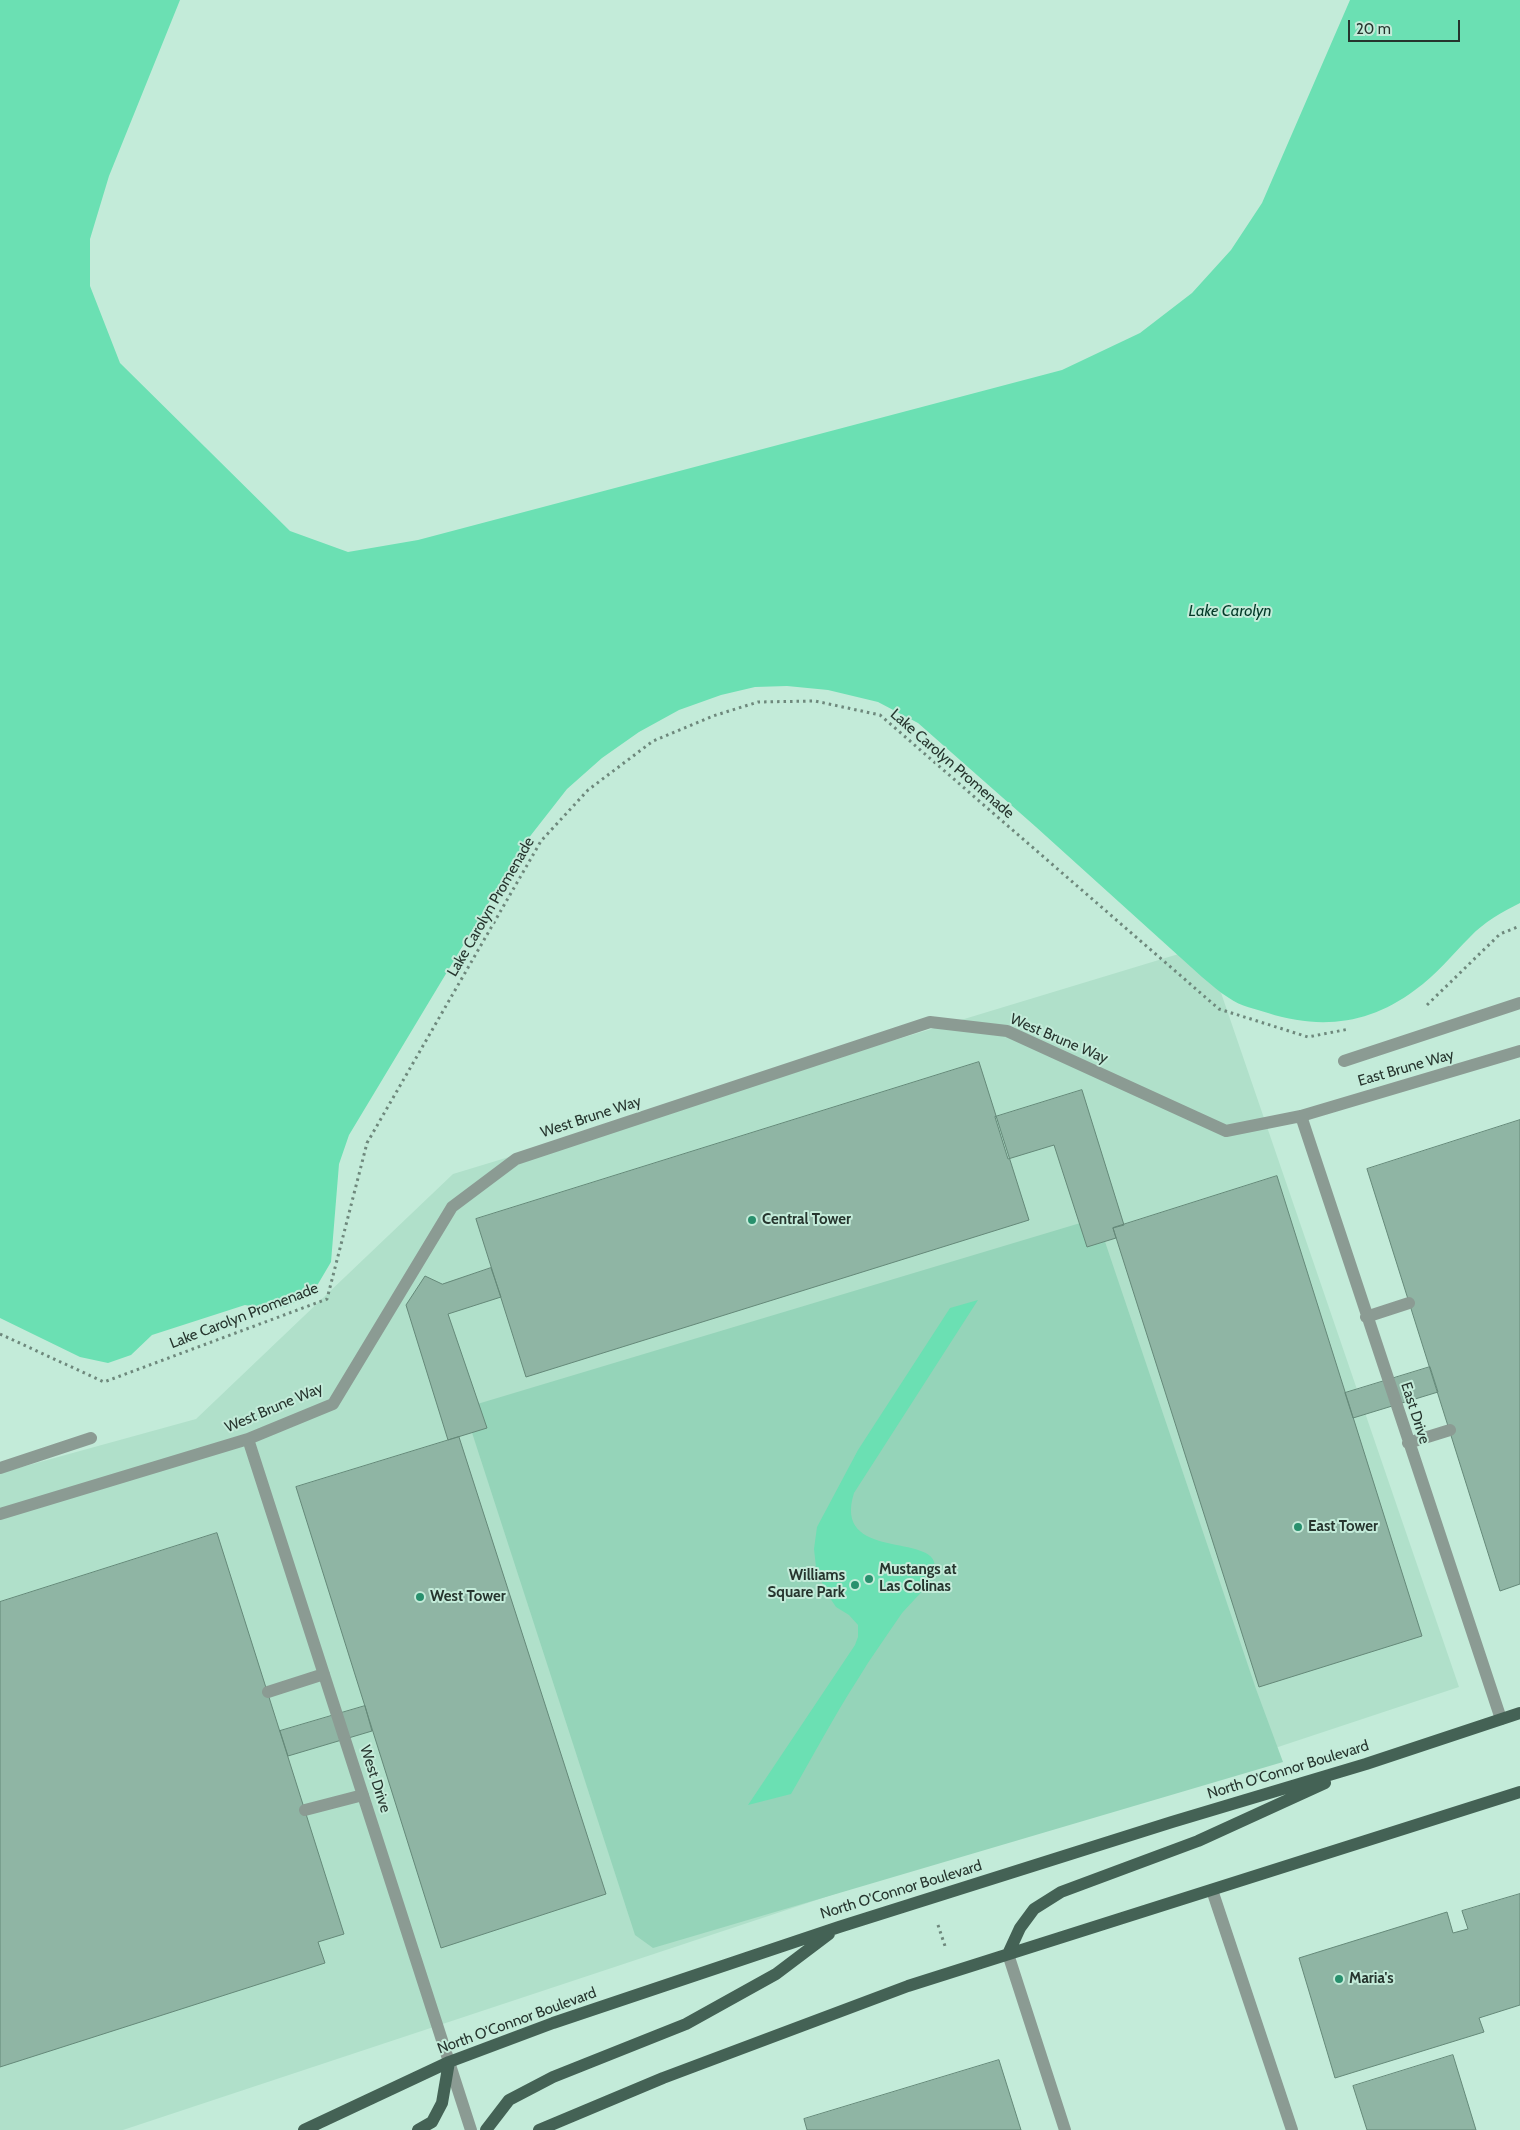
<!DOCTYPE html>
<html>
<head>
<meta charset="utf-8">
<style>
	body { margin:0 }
	#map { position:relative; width:1520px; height:2130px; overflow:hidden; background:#c3ebd9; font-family:Cabin,sans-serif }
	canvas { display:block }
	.scale { position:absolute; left:1348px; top:20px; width:112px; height:22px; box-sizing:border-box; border:2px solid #26352e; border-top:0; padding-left:6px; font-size:15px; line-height:18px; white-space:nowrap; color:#26352e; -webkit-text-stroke:4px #c3ebd9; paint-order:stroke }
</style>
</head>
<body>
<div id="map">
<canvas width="1520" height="2130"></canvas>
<div class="scale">20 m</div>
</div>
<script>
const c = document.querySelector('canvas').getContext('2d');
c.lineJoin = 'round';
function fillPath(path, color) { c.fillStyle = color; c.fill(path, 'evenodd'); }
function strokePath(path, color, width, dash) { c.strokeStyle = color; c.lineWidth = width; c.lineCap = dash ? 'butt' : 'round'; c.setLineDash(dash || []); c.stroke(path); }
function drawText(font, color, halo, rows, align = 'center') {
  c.font = font + ' Cabin,sans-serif'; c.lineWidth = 4; c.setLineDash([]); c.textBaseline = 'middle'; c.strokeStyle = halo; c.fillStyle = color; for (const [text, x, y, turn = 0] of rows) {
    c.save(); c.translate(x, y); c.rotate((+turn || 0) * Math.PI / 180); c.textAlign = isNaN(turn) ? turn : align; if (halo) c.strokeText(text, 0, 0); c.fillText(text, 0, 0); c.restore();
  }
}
fillPath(new Path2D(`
	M 1205,946 L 1459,1687 L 123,2130 L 0,2130 L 0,1473 L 196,1419 L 453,1174 Z`), '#b0e0ca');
fillPath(new Path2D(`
	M 1097,1218 L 1256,1689 L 1283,1762 L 653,1948 L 635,1935 L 464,1408 Z`), '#95d4b9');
fillPath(new Path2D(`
	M 0,0 L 180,0 L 109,176 L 90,239 L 90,286 L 120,363 L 290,531 L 348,552 L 418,540 L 1062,370 L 1140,333 L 1192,293 L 1231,250 L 1262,203 L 1350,0 L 1520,0 L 1520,903 C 1502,912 1484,922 1470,937 C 1452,955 1436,975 1415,990 C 1370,1024 1321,1030 1268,1013 C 1255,1009 1240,1006 1229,998 C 1219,992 1211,984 1202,977 L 1036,827 L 918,723 L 878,702 L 828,690 L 787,686 L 755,687 L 721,695 L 679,710 L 639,732 L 602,758 L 567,789 L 524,844 L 349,1135 L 339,1164 L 331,1262 L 318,1284 L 304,1298 L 286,1307 L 266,1309 L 245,1305 L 152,1335 L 131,1355 L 108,1363 L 80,1357 L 0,1318 Z
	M 978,1300 L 854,1493 C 832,1562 936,1532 935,1567 C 935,1583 910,1602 900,1616 C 886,1637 871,1657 858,1679 C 834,1716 813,1756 791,1794 L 748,1805 L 855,1645 L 858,1637 L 858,1625 L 849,1615 L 836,1607 L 826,1592 L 816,1567 L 814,1549 L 817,1527 L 858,1450 L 950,1308 Z`), '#6be0b3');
const building = new Path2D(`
	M 979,1062 L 1029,1220 L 526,1377 L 476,1219 Z
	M 1082,1090 L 1124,1225 L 1113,1228 L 1116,1238 L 1087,1247 L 1054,1145 L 1008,1159 L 995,1117 Z
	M 1520,1120 L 1520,1584 L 1500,1591 L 1367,1169 Z
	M 1277,1176 L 1422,1636 L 1259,1687 L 1113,1228 Z
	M 491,1268 L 501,1297 L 448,1314 L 487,1428 L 448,1440 L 406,1305 L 425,1276 L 442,1284 Z
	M 1430,1367 L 1438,1392 L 1353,1418 L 1345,1393 Z
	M 459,1437 L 606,1894 L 441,1948 L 296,1487 Z
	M 217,1533 L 344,1934 L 318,1942 L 325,1963 L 0,2067 L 0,1602 Z
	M 365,1706 L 372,1731 L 288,1756 L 280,1731 Z
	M 1520,1894 L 1520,2005 L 1479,2018 L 1484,2032 L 1335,2078 L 1299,1958 L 1447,1912 L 1453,1933 L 1468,1929 L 1462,1911 Z
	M 1453,2055 L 1476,2130 L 1367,2130 L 1353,2086 Z
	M 999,2060 L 1021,2130 L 807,2130 L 804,2119 Z`);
fillPath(building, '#8fb5a4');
strokePath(building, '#658979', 1);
strokePath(new Path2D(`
	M 1427,1005 L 1500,934 L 1520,926
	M 0,1334 L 104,1382 L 327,1299 L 367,1143 L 541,841 L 588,790 L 653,741 L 713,716 L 758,702 L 815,701 L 880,715 L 1219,1009 L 1308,1037 L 1349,1029
	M 938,1925 L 945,1946`), '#6e887c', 3, [2.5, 4]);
strokePath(new Path2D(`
	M 1344,1061 L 1520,1003
	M 1301,1116 L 1501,1719
	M 1366,1317 L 1409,1303
	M 248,1439 L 471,2130
	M 1408,1443 L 1450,1430
	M 0,1468 L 91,1438
	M 0,1514 L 248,1439 L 333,1404 L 452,1207 L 516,1159 L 930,1022 L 1007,1031 L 1226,1131 L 1301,1116 L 1520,1051
	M 268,1692 L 324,1674
	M 305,1810 L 363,1795
	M 1212,1890 L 1292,2130
	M 1008,1954 L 1065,2130`), '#8b9b93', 12);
strokePath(new Path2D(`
	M 1008,1954 L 1020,1928 L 1034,1909 L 1061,1892 L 1198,1841 L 1325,1783
	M 304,2130 L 449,2062 L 553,2023 L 839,1927 L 1172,1822 L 1366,1764 L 1520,1713
	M 418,2130 L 432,2122 L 442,2103 L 449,2062
	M 486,2130 L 509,2100 L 553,2077 L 686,2024 L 776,1974 L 829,1934
	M 539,2130 L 663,2078 L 908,1986 L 1520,1792`), '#446255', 12);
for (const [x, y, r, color] of [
	[752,1220,5,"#28906d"],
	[1298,1527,5,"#28906d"],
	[869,1579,5,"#28906d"],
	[855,1585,5,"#28906d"],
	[420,1597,5,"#28906d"],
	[1339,1979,5,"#28906d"]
]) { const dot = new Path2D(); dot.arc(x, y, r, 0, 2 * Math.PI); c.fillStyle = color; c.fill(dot); strokePath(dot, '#c3ebd9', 2); }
drawText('15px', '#26352e', '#c3ebd9', [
	["Lake Carolyn Promenade",952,764,41],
	["Lake Carolyn Promenade",491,907,-60],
	["West Brune Way",1059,1039,23],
	["East Brune Way",1406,1068,-16],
	["West Brune Way",591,1117,-18],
	["Lake Carolyn Promenade",244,1316,-21],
	["West Brune Way",274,1408,-23],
	["East Drive",1415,1413,72],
	["North O'Connor Boulevard",1288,1770,-17],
	["West Drive",375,1779,72],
	["North O'Connor Boulevard",901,1890,-17],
	["North O'Connor Boulevard",517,2021,-20]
]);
drawText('bold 15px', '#26352e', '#c3ebd9', [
	["Central Tower",762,1220],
	["East Tower",1308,1527],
	["Mustangs at",879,1570],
	["Las Colinas",879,1587],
	["Williams",845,1576,"right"],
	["Square Park",845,1593,"right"],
	["West Tower",430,1597],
	["Maria's",1349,1979]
], 'left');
drawText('italic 16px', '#033928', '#c3ebd9', [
	["Lake Carolyn",1230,611]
]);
</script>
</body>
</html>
